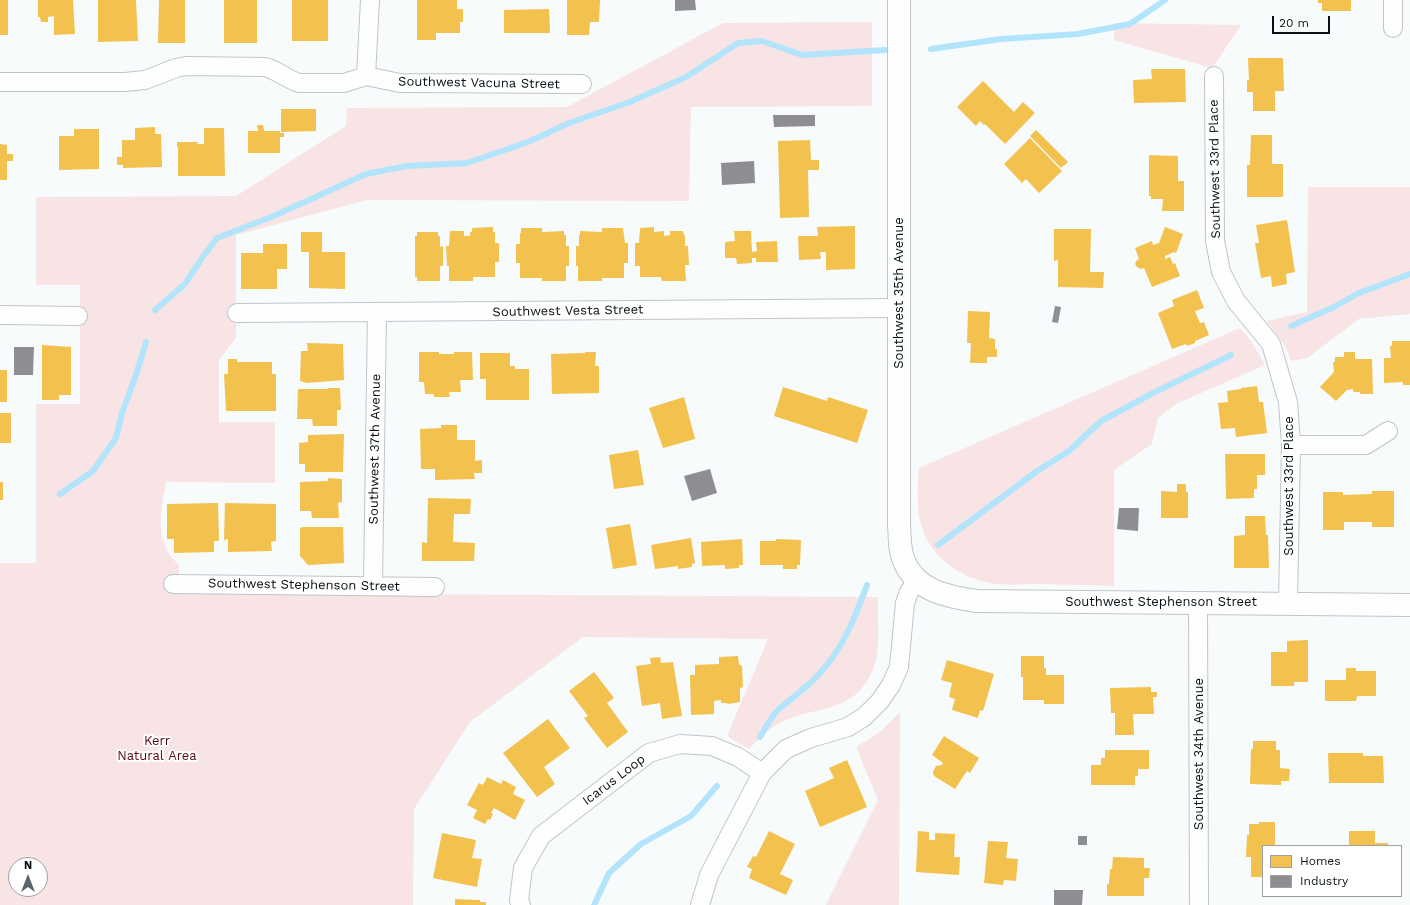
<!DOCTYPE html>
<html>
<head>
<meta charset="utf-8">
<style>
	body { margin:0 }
	#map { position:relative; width:1410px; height:905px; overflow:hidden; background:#f8fbfc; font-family:"Work Sans",sans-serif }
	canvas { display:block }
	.legend { position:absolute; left:1262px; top:845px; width:140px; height:52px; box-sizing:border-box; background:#fff; border:1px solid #9ca0a1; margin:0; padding:5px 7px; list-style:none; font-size:12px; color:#071115 }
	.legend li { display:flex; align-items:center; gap:8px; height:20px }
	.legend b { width:20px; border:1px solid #9ca0a1 }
	.north { position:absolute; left:8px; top:857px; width:40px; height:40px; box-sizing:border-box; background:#fff; border:1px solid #9ca0a1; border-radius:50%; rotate:0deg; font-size:11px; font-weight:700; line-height:16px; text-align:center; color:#071115 }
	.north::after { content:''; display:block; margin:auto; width:14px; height:18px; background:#5b6366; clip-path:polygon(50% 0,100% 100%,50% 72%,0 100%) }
	.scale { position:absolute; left:1272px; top:16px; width:58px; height:18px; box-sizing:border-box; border:2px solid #071115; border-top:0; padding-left:5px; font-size:12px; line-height:14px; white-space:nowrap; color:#071115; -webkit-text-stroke:3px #fff; paint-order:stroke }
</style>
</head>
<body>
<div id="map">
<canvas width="1410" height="905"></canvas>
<ul class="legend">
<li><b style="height:11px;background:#f2c14e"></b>Homes</li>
<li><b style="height:11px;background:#8d8d92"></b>Industry</li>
</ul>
<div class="north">N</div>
<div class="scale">20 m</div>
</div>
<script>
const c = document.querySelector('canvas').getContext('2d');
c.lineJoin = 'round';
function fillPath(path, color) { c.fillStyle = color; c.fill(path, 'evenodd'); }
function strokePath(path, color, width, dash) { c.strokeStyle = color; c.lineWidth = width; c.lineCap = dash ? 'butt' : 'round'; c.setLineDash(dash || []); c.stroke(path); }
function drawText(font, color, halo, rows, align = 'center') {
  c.font = font + ' "Work Sans",sans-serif'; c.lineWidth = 4; c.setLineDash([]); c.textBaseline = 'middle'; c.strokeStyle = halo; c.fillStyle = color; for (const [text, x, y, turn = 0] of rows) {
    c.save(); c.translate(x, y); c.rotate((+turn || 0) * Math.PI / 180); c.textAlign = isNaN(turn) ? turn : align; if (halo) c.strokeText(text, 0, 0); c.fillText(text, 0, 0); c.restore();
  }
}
fillPath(new Path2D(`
	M 872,22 L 872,106 L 691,107 L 689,201 L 367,200 L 236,235 L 236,338 L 219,360 L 219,422 L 275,422 L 275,483 L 166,482 C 161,512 153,542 179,565 L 179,591 L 399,594 L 878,597 C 877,618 881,648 874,667 C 855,715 820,704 782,722 C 769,728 759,739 749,749 L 727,736 L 768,639 L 583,637 L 470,722 L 414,809 L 413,905 L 0,905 L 0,563 L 36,563 L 36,404 L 80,404 L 80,285 L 36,285 L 36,197 L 236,196 L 346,126 L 347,108 L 567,107 L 723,23 ZM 16,865 L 40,865 L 40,889 L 16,889 Z
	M 1115,23 L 1241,25 L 1212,68 L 1114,40 Z
	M 1308,187 L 1410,187 L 1410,314 L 1359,319 L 1307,358 L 1291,361 L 1285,346 L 1267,321 L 1307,312 Z
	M 1240,328 L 1251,341 L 1265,365 L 1176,404 L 1158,418 L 1152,444 L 1114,470 L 1114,586 C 1089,585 1064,585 1038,584 C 1023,584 1005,586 990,583 C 952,576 920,547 918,507 C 917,494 918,481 919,468 Z
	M 900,712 L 899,905 L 826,905 L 878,800 L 856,747 L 880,732 Z`), '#f8e4e4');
fillPath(new Path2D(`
	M 0,0 L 8,0 L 8,35 L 0,35 Z
	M 38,0 L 73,0 L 75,34 L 54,35 L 54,16 L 48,17 L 48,22 L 41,22 L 40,17 L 38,17 Z
	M 98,0 L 136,0 L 138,41 L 98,42 Z
	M 159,0 L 185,0 L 185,43 L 158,43 Z
	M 224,0 L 257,0 L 257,43 L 224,43 Z
	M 292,0 L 328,0 L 328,41 L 292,41 Z
	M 417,0 L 457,0 L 457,9 L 463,9 L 463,22 L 460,22 L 460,33 L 436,33 L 436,40 L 417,40 Z
	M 567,0 L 600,0 L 599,22 L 590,22 L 589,35 L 567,35 Z
	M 1318,0 L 1351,0 L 1351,11 L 1322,11 L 1322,3 L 1318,3 Z
	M 549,9 L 550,33 L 504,33 L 504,10 Z
	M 1248,58 L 1283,58 L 1284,91 L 1275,91 L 1275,111 L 1253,111 L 1253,92 L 1247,92 L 1247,80 L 1249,80 Z
	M 1151,69 L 1185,69 L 1186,102 L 1134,103 L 1133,80 L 1152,79 Z
	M 983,81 L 1014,112 L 1023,102 L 1035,113 L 1005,144 L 985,124 L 984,125 L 980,121 L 976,126 L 957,107 Z
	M 281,109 L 316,109 L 316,131 L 281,132 Z
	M 257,125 L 263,125 L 264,131 L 280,131 L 280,133 L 284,133 L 284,137 L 280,137 L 280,153 L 248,153 L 248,131 L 258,131 Z
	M 155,127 L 155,134 L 161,134 L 162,167 L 123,168 L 123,165 L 117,165 L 117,157 L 122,157 L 122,140 L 135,140 L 135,128 Z
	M 204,128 L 224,128 L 225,176 L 178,176 L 178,147 L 177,147 L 177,142 L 198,142 L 197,144 L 204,144 Z
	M 74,129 L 99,129 L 99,169 L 59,170 L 59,136 L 74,136 Z
	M 1036,130 L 1068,162 L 1061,168 L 1030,136 Z
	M 1251,135 L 1272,135 L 1272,164 L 1283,164 L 1283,197 L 1247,197 L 1247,165 L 1250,165 Z
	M 1030,138 L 1062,171 L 1039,193 L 1026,179 L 1022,183 L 1004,164 Z
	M 810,140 L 811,160 L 819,160 L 819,170 L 808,170 L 809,217 L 780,218 L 778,141 Z
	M 0,144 L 7,145 L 7,154 L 13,154 L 13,161 L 7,161 L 7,180 L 0,180 Z
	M 1149,155 L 1178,156 L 1178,181 L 1184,181 L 1184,211 L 1162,211 L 1163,199 L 1151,199 L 1151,196 L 1149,196 Z
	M 1287,220 L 1295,272 L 1286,274 L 1287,284 L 1272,287 L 1271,276 L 1261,278 L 1255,243 L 1259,243 L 1256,225 Z
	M 855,226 L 855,269 L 826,270 L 826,252 L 820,252 L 821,259 L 799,260 L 798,236 L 818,236 L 817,227 Z
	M 493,227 L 493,232 L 495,232 L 495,243 L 499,243 L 499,262 L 495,262 L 495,277 L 473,277 L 473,281 L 449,281 L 449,266 L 447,266 L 446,246 L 449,246 L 450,231 L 464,231 L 464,236 L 470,236 L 470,232 L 472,232 L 472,228 Z
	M 654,227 L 654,232 L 664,231 L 664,236 L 670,235 L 670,231 L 683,231 L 684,235 L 685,235 L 685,246 L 688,246 L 689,265 L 685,265 L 686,281 L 662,281 L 661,277 L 640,277 L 640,266 L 635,266 L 635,243 L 639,243 L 640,228 Z
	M 1165,227 L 1183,234 L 1176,253 L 1174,252 L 1165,256 L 1165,259 L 1170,257 L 1173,264 L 1175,263 L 1180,276 L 1152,287 L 1144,268 L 1141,269 L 1137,267 L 1135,264 L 1137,260 L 1139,259 L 1135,248 L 1152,241 L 1153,245 L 1159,243 Z
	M 521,228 L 542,228 L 542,232 L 564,231 L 564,235 L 566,235 L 566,246 L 569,246 L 569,266 L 566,266 L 566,281 L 542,281 L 542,278 L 520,278 L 520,263 L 516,263 L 516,244 L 520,244 L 520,233 L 521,233 Z
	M 602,228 L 623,228 L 625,243 L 628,243 L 628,263 L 624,263 L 624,278 L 602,278 L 602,281 L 578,281 L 578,266 L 576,266 L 576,246 L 579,246 L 579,235 L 580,235 L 580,231 L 602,232 Z
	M 1054,229 L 1091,229 L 1090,272 L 1104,272 L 1103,288 L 1058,287 L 1058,260 L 1054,261 Z
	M 734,231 L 751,231 L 752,252 L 757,251 L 756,242 L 777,241 L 778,262 L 756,262 L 756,258 L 752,258 L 752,263 L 737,264 L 736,258 L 725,258 L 725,242 L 735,241 Z
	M 301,232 L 322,232 L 322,252 L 345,252 L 345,289 L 309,288 L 309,252 L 301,252 Z
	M 417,232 L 438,232 L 438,236 L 440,236 L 440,247 L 443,246 L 443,266 L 440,266 L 440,281 L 417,281 L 417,277 L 415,277 L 415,236 L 417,236 Z
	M 263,244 L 287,244 L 287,269 L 277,269 L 277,289 L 241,289 L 241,253 L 263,253 Z
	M 1197,290 L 1204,308 L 1195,311 L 1200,323 L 1204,322 L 1209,335 L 1195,341 L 1195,343 L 1187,346 L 1186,344 L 1172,349 L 1158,313 L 1174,306 L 1172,300 Z
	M 968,311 L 990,312 L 989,338 L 995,339 L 995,349 L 997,349 L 997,357 L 987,357 L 987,363 L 970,363 L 971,343 L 967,343 Z
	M 1392,341 L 1410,341 L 1410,385 L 1403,385 L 1403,382 L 1384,383 L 1384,358 L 1391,358 L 1390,346 L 1392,346 Z
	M 307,343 L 343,344 L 344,380 L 307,383 L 300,381 L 301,351 L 308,351 Z
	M 42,345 L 71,347 L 71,395 L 59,395 L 59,400 L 42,400 Z
	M 419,352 L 439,352 L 439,354 L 454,354 L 454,352 L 472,352 L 473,380 L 460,380 L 461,392 L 449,392 L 450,397 L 434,397 L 434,394 L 425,394 L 424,382 L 419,382 Z
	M 585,352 L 596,352 L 595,366 L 599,366 L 599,393 L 552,394 L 551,354 L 585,353 Z
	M 1344,352 L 1355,352 L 1355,359 L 1372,359 L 1373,394 L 1360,394 L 1360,392 L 1353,392 L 1353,389 L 1347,390 L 1336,401 L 1320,387 L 1334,372 L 1333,362 L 1335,362 L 1335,357 L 1344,357 Z
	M 480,353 L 510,353 L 510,366 L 515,366 L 515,369 L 529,369 L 529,400 L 486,400 L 486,379 L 480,379 Z
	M 228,359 L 237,359 L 237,362 L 272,362 L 272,374 L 276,374 L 276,411 L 226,411 L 224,374 L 228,374 Z
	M 0,370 L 7,370 L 7,402 L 0,402 Z
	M 1257,386 L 1259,402 L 1263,402 L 1267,433 L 1236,437 L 1235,428 L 1221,429 L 1218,403 L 1228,402 L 1227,391 L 1241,389 L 1241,388 Z
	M 783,387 L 827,401 L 828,397 L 868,410 L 857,443 L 774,416 Z
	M 328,388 L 340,388 L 341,410 L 337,410 L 337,426 L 313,426 L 312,419 L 297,419 L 298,389 L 328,389 Z
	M 684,397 L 695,439 L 663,448 L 649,408 Z
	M 0,413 L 11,413 L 11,443 L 0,443 Z
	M 441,425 L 457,425 L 457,440 L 475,440 L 475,461 L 482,460 L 482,473 L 474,473 L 475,479 L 435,480 L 435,469 L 421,469 L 420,429 L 441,428 Z
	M 344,434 L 343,472 L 305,472 L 305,464 L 299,464 L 299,443 L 308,442 L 308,435 Z
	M 638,450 L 644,485 L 614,489 L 609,455 Z
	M 1225,454 L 1265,454 L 1265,475 L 1257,475 L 1257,489 L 1254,489 L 1254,498 L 1226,499 Z
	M 328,478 L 342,479 L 342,502 L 338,503 L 339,518 L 312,518 L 311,511 L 300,511 L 300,482 L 328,481 Z
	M 0,482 L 3,482 L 3,500 L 0,500 Z
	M 1177,484 L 1186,484 L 1186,492 L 1188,492 L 1188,518 L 1161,518 L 1161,491 L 1177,492 Z
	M 1372,491 L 1394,491 L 1394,527 L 1372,527 L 1372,522 L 1344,522 L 1344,530 L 1323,530 L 1323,492 L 1343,492 L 1343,495 L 1372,494 Z
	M 428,498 L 471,499 L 470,514 L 454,514 L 453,542 L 475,543 L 474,561 L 422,561 L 422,542 L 427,543 Z
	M 218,503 L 219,541 L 214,541 L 214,552 L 174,553 L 174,539 L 167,539 L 167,504 Z
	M 225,503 L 276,504 L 276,541 L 271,542 L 272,551 L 228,552 L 228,539 L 224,540 Z
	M 1245,516 L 1265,516 L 1266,535 L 1268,535 L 1269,568 L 1234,568 L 1234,536 L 1245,535 Z
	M 630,524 L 637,565 L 613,569 L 606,528 Z
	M 303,527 L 343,527 L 344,563 L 308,565 L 300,556 L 300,528 Z
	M 691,538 L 695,563 L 692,564 L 692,567 L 678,569 L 678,566 L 655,569 L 651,545 Z
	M 742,539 L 743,565 L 739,565 L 739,568 L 725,569 L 725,565 L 702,566 L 701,542 Z
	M 776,539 L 801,540 L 800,565 L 797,565 L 797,569 L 783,569 L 783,565 L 760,565 L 760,541 L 776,541 Z
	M 1308,640 L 1308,682 L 1294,682 L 1294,686 L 1271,686 L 1271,652 L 1287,652 L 1287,641 Z
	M 738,656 L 739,664 L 742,666 L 743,686 L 740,689 L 740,702 L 728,704 L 726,703 L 721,703 L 721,700 L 714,701 L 714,714 L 691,715 L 690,675 L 695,675 L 695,665 L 719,664 L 719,657 Z
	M 1021,656 L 1044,656 L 1044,668 L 1046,668 L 1046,675 L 1064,675 L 1064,704 L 1044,704 L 1044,700 L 1023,700 L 1023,677 L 1021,677 Z
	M 660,657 L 661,663 L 673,662 L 682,716 L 662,719 L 660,703 L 642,706 L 636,666 L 651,664 L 650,658 Z
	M 947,660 L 994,674 L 983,711 L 980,710 L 978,718 L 952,710 L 955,699 L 949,697 L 952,683 L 941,680 Z
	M 1346,668 L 1356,668 L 1356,671 L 1376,671 L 1376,696 L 1357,696 L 1356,701 L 1325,701 L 1325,680 L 1346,680 Z
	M 594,672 L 614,698 L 607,703 L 628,732 L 607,748 L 584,718 L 588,716 L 569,691 Z
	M 1151,687 L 1151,692 L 1157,692 L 1157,697 L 1153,697 L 1154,714 L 1133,714 L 1134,735 L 1115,735 L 1115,713 L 1111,713 L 1110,688 Z
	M 548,719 L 570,748 L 544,767 L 555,784 L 537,797 L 503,753 Z
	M 944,736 L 979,758 L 970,773 L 967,771 L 955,789 L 934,776 L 933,772 L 936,766 L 942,765 L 943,763 L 932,755 Z
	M 1253,741 L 1276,741 L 1276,750 L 1280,750 L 1280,768 L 1290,769 L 1289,781 L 1281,781 L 1281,785 L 1250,784 L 1251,749 L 1253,749 Z
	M 1105,750 L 1149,750 L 1149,769 L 1138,769 L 1138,776 L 1135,776 L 1135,785 L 1091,785 L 1091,765 L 1101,765 L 1101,758 L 1105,758 Z
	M 1328,753 L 1363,753 L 1363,756 L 1383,756 L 1384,783 L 1329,783 Z
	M 847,760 L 867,807 L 820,827 L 805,791 L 834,778 L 829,768 Z
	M 487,777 L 501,784 L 503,780 L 516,787 L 513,794 L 525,800 L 515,820 L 494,808 L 491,813 L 493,814 L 490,820 L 488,819 L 485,824 L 473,818 L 477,810 L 467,805 L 479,783 L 483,785 Z
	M 1259,822 L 1275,822 L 1275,846 L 1263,846 L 1263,877 L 1251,877 L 1251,857 L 1246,857 L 1247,835 L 1249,835 L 1249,824 L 1259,824 Z
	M 769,831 L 795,844 L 780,874 L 793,880 L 786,895 L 749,878 L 752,869 L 747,867 L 753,856 L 756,857 Z
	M 918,831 L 929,832 L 929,840 L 935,840 L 935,833 L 955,834 L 954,857 L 960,857 L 959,875 L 916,872 Z
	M 1349,831 L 1375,831 L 1375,843 L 1388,843 L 1388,846 L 1349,846 Z
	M 442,833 L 476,840 L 472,858 L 482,859 L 477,887 L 433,878 Z
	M 988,841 L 1008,842 L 1006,858 L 1018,859 L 1016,881 L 1004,880 L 1003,885 L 984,883 Z
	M 1113,857 L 1144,858 L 1144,868 L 1150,868 L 1149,878 L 1144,878 L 1144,896 L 1107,896 L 1107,884 L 1109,884 L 1110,869 L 1112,869 Z
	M 455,899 L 480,900 L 480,902 L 486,902 L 486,905 L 455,905 Z`), '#f2c14e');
fillPath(new Path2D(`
	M 675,0 L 695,0 L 696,10 L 675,11 Z
	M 773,115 L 815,115 L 815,126 L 774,127 Z
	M 754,161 L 755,183 L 722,185 L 721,163 Z
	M 1055,306 L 1061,307 L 1058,323 L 1052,322 Z
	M 14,347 L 34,347 L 33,375 L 14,375 Z
	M 710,469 L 717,493 L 692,501 L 684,476 Z
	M 1119,508 L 1139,508 L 1138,531 L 1117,529 Z
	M 1078,836 L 1087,836 L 1087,845 L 1078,845 Z
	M 1054,890 L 1083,890 L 1082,905 L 1054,905 Z`), '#8d8d92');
strokePath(new Path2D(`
	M 931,49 L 1001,39 L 1078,34 L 1130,24 L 1165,0
	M 155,310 L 185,284 L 202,258 L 217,238 L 276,215 L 366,174 L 407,166 L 467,163 L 528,142 L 569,123 L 630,102 L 686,77 L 738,43 L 762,41 L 802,55 L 885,50
	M 1291,326 L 1334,307 L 1359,293 L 1410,274
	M 60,494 L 93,471 L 116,438 L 122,413 L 135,378 L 146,342
	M 938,545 L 1037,471 L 1069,451 L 1101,421 L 1153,393 L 1231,355
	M 760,737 C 766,728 771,716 779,709 C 793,697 808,687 820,673 C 844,647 855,617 867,585
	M 594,905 L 609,873 L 641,844 L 691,816 L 717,786`), '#b2e5fb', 6);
const minor = new Path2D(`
	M 1393,28 L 1393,0
	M 366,76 L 370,0
	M 1214,76 L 1215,241 L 1221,272 L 1236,301 L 1271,344 L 1288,402 L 1291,445 L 1288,604
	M 0,82 L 125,82 L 145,80 L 176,68 L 186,66 L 265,67 C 277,70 287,79 299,83 L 344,83 L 366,76 L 400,83 L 582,84
	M 237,313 L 899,308
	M 0,315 L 78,316
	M 1291,445 L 1366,445 L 1388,431
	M 173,584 L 435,587
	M 373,585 L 377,312
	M 1198,603 L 1199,905
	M 521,905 L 519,900 L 523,868 L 541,836 L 649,753 L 680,744 L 712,746 L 738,757 L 762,773
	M 700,905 L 709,875 L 762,773 L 786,749 L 811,738 L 848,727 L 864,717 L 880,701 L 891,685 L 899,667 L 905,603 L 909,592 L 917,581`);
const tertiary = new Path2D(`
	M 899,0 L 899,524 C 900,537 899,550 904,561 C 916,591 948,597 977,601 L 1410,605`);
strokePath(minor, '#bec5c7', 20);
strokePath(tertiary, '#bec5c7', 24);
strokePath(minor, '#fefeff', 18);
strokePath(tertiary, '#fefeff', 22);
drawText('13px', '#071115', '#fff', [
	["Southwest Vacuna Street",479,83,1],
	["Southwest 33rd Place",1215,169,-91],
	["Southwest 35th Avenue",899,293,-90],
	["Southwest Vesta Street",568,311,-1],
	["Southwest 37th Avenue",375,449,-89],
	["Southwest 33rd Place",1289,486,-90],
	["Southwest Stephenson Street",304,585,1],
	["Southwest Stephenson Street",1161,602],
	["Southwest 34th Avenue",1199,754,-90],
	["Icarus Loop",614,780,-37]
]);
drawText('13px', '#590c16', '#fff', [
	["Kerr",157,741],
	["Natural Area",157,756]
]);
</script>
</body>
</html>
